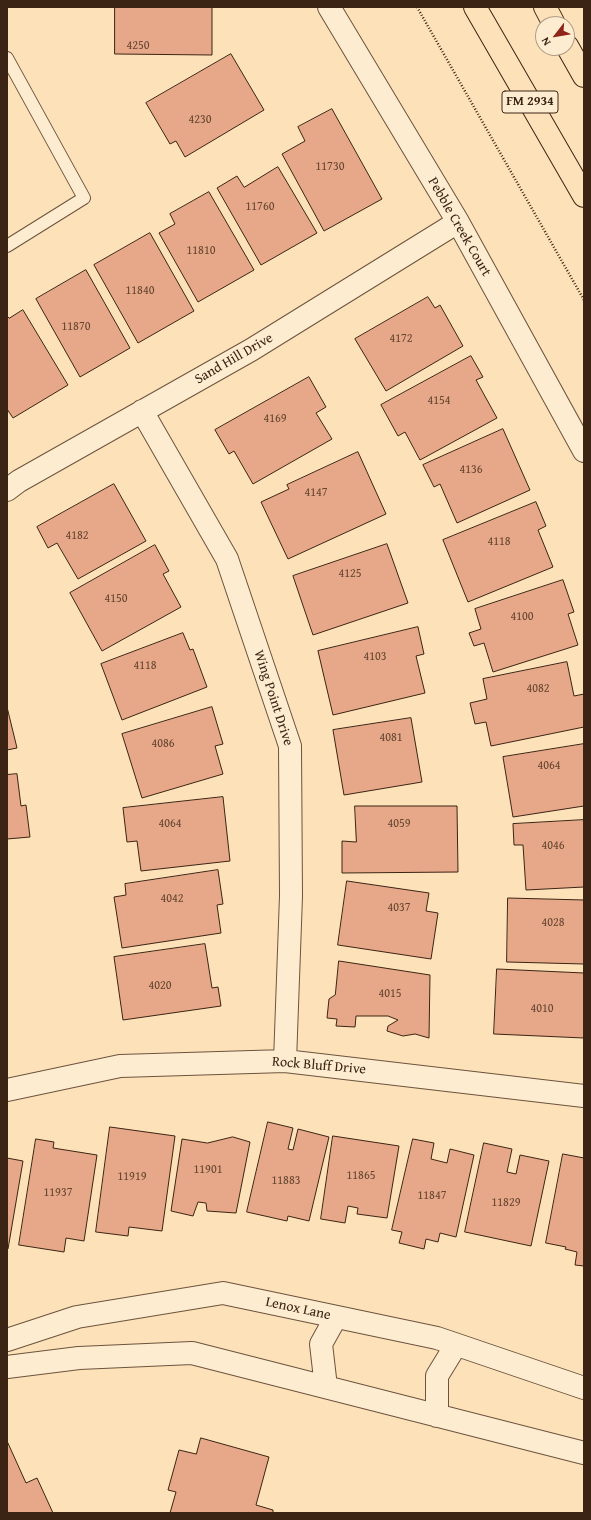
<!DOCTYPE html>
<html>
<head>
<meta charset="utf-8">
<style>
	body { margin:0 }
	#map { position:relative; width:591px; height:1520px; overflow:hidden; background:#fde1b8; font-family:"Gentium Book Plus",serif }
	canvas { display:block }
	.frame { position:absolute; inset:0; border:8px solid #3c2414; pointer-events:none }
	.north { position:absolute; left:535px; top:16px; width:40px; height:40px; box-sizing:border-box; background:#feecd1; border:1px solid #b09c85; border-radius:50%; rotate:239deg; font-size:11px; font-weight:700; line-height:16px; text-align:center; color:#3c2414 }
	.north::after { content:''; display:block; margin:auto; width:14px; height:18px; background:#8f2418; clip-path:polygon(50% 0,100% 100%,50% 72%,0 100%) }
</style>
</head>
<body>
<div id="map">
<canvas width="591" height="1520"></canvas>
<div class="frame"></div>
<div class="north">N</div>
</div>
<script>
const c = document.querySelector('canvas').getContext('2d');
c.lineJoin = 'round';
function fillPath(path, color) { c.fillStyle = color; c.fill(path, 'evenodd'); }
function strokePath(path, color, width, dash) { c.strokeStyle = color; c.lineWidth = width; c.lineCap = dash ? 'butt' : 'round'; c.setLineDash(dash || []); c.stroke(path); }
function drawText(font, color, halo, rows, align = 'center') {
  c.font = font + ' "Gentium Book Plus",serif'; c.lineWidth = 3.5; c.setLineDash([]); c.textBaseline = 'middle'; c.strokeStyle = halo; c.fillStyle = color; for (const [text, x, y, turn = 0] of rows) {
    c.save(); c.translate(x, y); c.rotate((+turn || 0) * Math.PI / 180); c.textAlign = isNaN(turn) ? turn : align; if (halo) c.strokeText(text, 0, 0); c.fillText(text, 0, 0); c.restore();
  }
}
const building = new Path2D(`
	M 115,7 L 212,7 L 212,55 L 115,54 Z
	M 231,54 L 264,110 L 185,157 L 176,141 L 170,144 L 146,103 Z
	M 332,109 L 382,199 L 324,231 L 282,154 L 305,141 L 298,127 Z
	M 278,167 L 317,233 L 261,265 L 217,188 L 237,176 L 244,187 Z
	M 209,192 L 254,270 L 198,302 L 159,233 L 175,224 L 170,214 Z
	M 150,233 L 194,311 L 138,343 L 94,265 Z
	M 86,270 L 130,348 L 80,377 L 36,299 Z
	M 428,297 L 435,308 L 440,305 L 463,346 L 386,391 L 355,339 Z
	M 23,310 L 68,385 L 13,418 L 7,409 L 7,316 L 9,318 Z
	M 471,356 L 483,377 L 476,380 L 497,418 L 420,460 L 405,432 L 398,436 L 381,405 Z
	M 309,377 L 326,407 L 316,413 L 332,439 L 253,484 L 234,451 L 229,454 L 215,430 Z
	M 503,429 L 530,490 L 457,523 L 440,484 L 434,487 L 423,465 Z
	M 358,452 L 386,514 L 288,559 L 261,502 L 289,489 L 287,485 Z
	M 114,484 L 146,541 L 78,579 L 57,543 L 48,548 L 37,527 Z
	M 536,502 L 546,526 L 538,530 L 553,567 L 468,602 L 443,540 Z
	M 387,544 L 408,603 L 313,635 L 293,576 Z
	M 155,545 L 169,571 L 163,574 L 181,607 L 102,651 L 70,593 Z
	M 563,580 L 574,612 L 568,614 L 578,645 L 493,672 L 484,643 L 474,646 L 469,633 L 481,629 L 475,609 Z
	M 418,627 L 424,654 L 416,656 L 425,693 L 333,715 L 318,651 Z
	M 183,633 L 190,650 L 193,649 L 207,687 L 122,720 L 101,664 Z
	M 567,662 L 574,696 L 584,694 L 584,727 L 491,746 L 486,722 L 475,724 L 470,703 L 487,699 L 483,679 Z
	M 7,707 L 17,748 L 7,750 Z
	M 212,707 L 223,744 L 215,746 L 223,774 L 142,798 L 122,734 Z
	M 411,718 L 422,782 L 344,795 L 333,730 Z
	M 584,744 L 584,806 L 513,817 L 503,757 Z
	M 17,774 L 21,806 L 26,805 L 30,837 L 7,839 L 7,775 Z
	M 223,797 L 230,861 L 141,871 L 137,841 L 127,842 L 123,808 Z
	M 355,806 L 457,806 L 458,872 L 342,873 L 342,841 L 356,842 Z
	M 584,820 L 584,887 L 526,890 L 523,845 L 514,845 L 513,824 Z
	M 218,870 L 223,904 L 217,905 L 221,933 L 122,948 L 114,897 L 126,895 L 125,884 Z
	M 347,881 L 429,893 L 426,911 L 438,913 L 431,959 L 338,945 Z
	M 508,898 L 584,900 L 584,964 L 507,962 Z
	M 205,944 L 212,988 L 218,987 L 221,1006 L 123,1020 L 114,957 Z
	M 339,961 L 430,975 L 429,1038 L 415,1034 L 403,1036 L 387,1031 L 388,1026 L 398,1020 L 388,1016 L 356,1016 L 355,1027 L 336,1026 L 337,1019 L 327,1018 L 329,999 L 335,995 Z
	M 497,969 L 584,973 L 584,1038 L 494,1034 Z
	M 268,1122 L 293,1128 L 288,1149 L 293,1150 L 298,1129 L 329,1137 L 309,1221 L 288,1216 L 287,1221 L 247,1212 Z
	M 110,1127 L 175,1136 L 162,1231 L 129,1227 L 128,1236 L 96,1232 Z
	M 333,1136 L 399,1146 L 387,1218 L 357,1214 L 358,1208 L 348,1206 L 345,1223 L 321,1219 Z
	M 233,1137 L 250,1142 L 236,1213 L 207,1211 L 206,1203 L 198,1202 L 193,1216 L 171,1211 L 182,1139 L 207,1143 Z
	M 36,1139 L 54,1142 L 53,1148 L 97,1155 L 84,1241 L 66,1238 L 64,1252 L 19,1245 Z
	M 413,1139 L 434,1143 L 431,1159 L 447,1163 L 450,1149 L 474,1155 L 456,1237 L 440,1233 L 438,1242 L 426,1239 L 424,1249 L 399,1243 L 402,1232 L 392,1230 Z
	M 484,1143 L 512,1149 L 507,1172 L 516,1174 L 520,1155 L 549,1161 L 531,1246 L 465,1232 Z
	M 563,1154 L 584,1158 L 584,1266 L 575,1265 L 577,1252 L 565,1249 L 566,1247 L 546,1243 Z
	M 7,1158 L 23,1161 L 8,1249 L 7,1249 Z
	M 201,1438 L 269,1457 L 256,1505 L 273,1510 L 273,1513 L 170,1513 L 176,1492 L 168,1490 L 179,1450 L 196,1454 Z
	M 7,1441 L 26,1483 L 37,1478 L 53,1513 L 7,1513 Z`);
fillPath(building, '#e6a888');
strokePath(building, '#3c2414', 1);
const service = new Path2D(`
	M 7,58 L 84,198 L 7,246`);
const minor = new Path2D(`
	M 329,7 L 458,222 L 584,451
	M 142,411 L 227,559 L 290,746 L 291,896 L 285,1061
	M 7,490 L 19,481 L 251,350 L 458,222
	M 7,1090 L 120,1066 L 285,1061 L 584,1096
	M 7,1340 L 77,1317 L 223,1293 L 437,1338 L 584,1388
	M 7,1367 L 79,1358 L 192,1353 L 584,1453
	M 326,1387 L 321,1344 L 336,1317
	M 437,1416 L 437,1376 L 456,1345`);
const primary = new Path2D(`
	M 475,7 L 584,196
	M 545,7 L 554,24
	M 567,46 L 584,76`);
strokePath(service, '#6c533d', 14);
strokePath(minor, '#6c533d', 24);
strokePath(primary, '#3c2414', 24);
strokePath(new Path2D(`
	M 417,7 L 584,300`), '#3c2414', 2.5, [1, 2]);
strokePath(service, '#feecd1', 12);
strokePath(minor, '#feecd1', 22);
strokePath(primary, '#fde1b8', 22);
drawText('12px', '#664531', null, [
	["4250",138,46],
	["4230",200,120],
	["11730",330,167],
	["11760",260,207],
	["11810",201,251],
	["11840",140,291],
	["11870",76,327],
	["4172",401,339],
	["4154",439,401],
	["4169",275,419],
	["4136",471,470],
	["4147",316,493],
	["4182",77,536],
	["4118",499,542],
	["4125",350,574],
	["4150",116,599],
	["4100",522,617],
	["4103",375,657],
	["4118",145,666],
	["4082",538,689],
	["4081",391,738],
	["4086",163,744],
	["4064",549,766],
	["4064",170,824],
	["4059",399,824],
	["4046",553,846],
	["4042",172,899],
	["4037",399,908],
	["4028",553,923],
	["4020",160,986],
	["4015",390,994],
	["4010",542,1009],
	["11901",208,1170],
	["11865",361,1176],
	["11919",132,1177],
	["11883",286,1181],
	["11937",58,1193],
	["11847",432,1196],
	["11829",506,1203]
]);
for (const [x, y, w] of [
	[530,102,56]
]) { const box = new Path2D(); box.roundRect(x - w / 2, y - 11, w, 22, 3); c.fillStyle = '#feecd1'; c.fill(box); strokePath(box, '#3c2414', 1); }
drawText('bold 13px', '#3c2414', null, [
	["FM 2934",530,102]
]);
drawText('14px', '#3c2414', '#feecd1', [
	["Pebble Creek Court",459,227,60],
	["Sand Hill Drive",234,359,-30],
	["Wing Point Drive",273,698,72],
	["Rock Bluff Drive",319,1066,5],
	["Lenox Lane",298,1309,12]
]);
</script>
</body>
</html>
